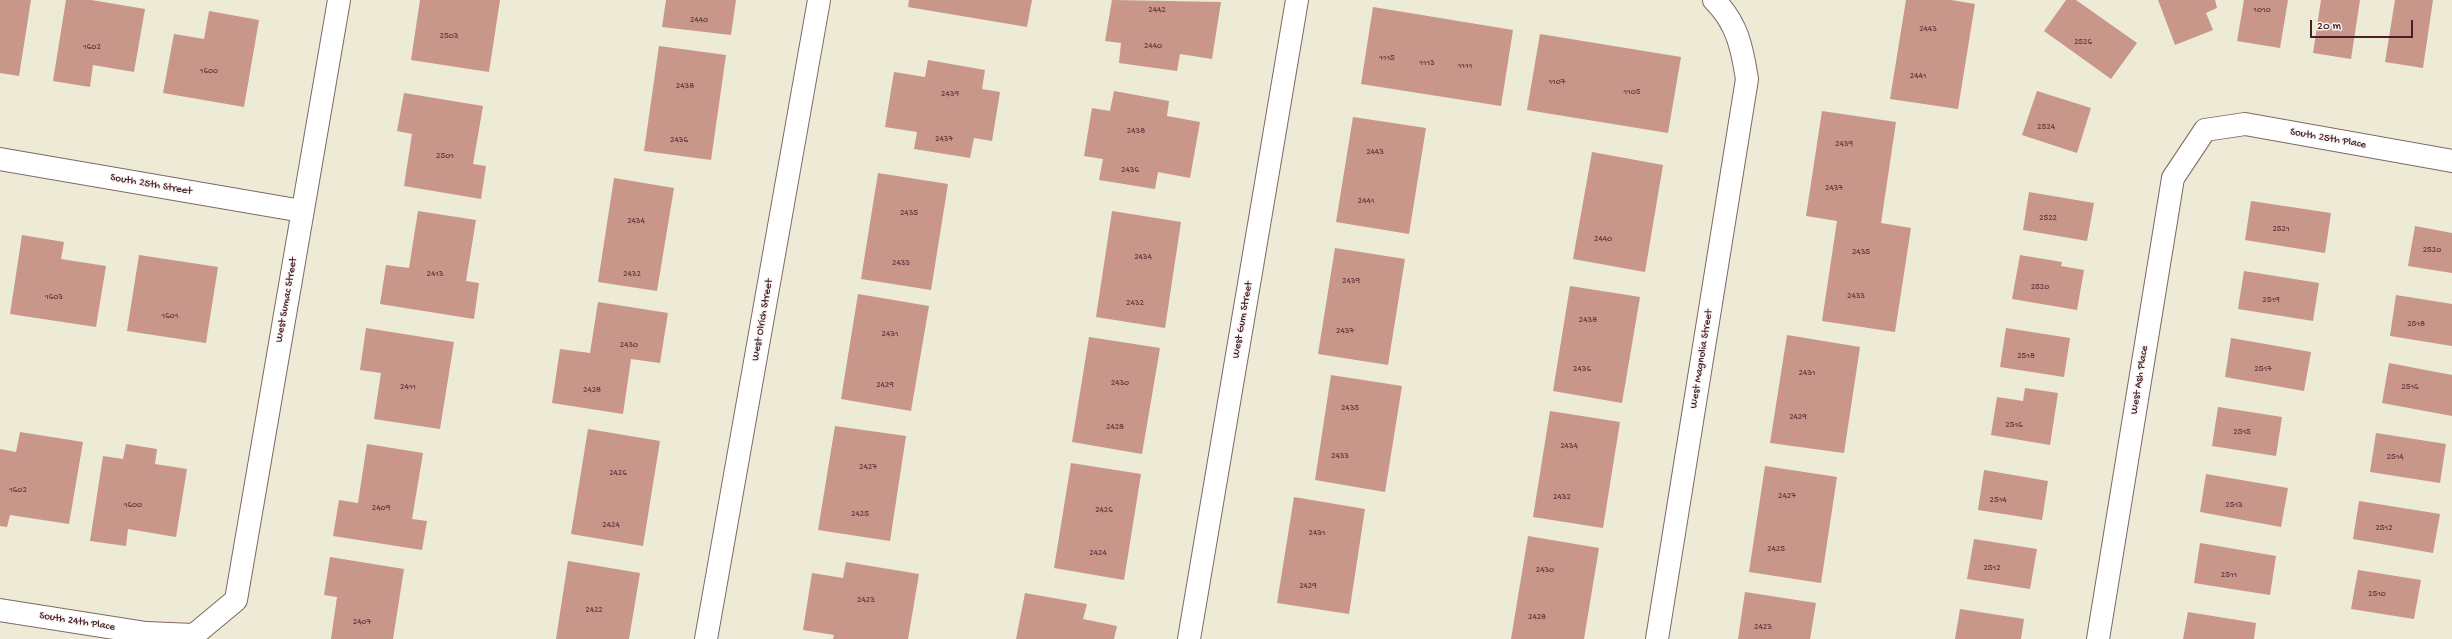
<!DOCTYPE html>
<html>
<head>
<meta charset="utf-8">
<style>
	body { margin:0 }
	#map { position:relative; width:2452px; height:639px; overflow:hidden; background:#edead6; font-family:"Gochi Hand",sans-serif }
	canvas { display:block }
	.scale { position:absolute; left:2310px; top:20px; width:103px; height:18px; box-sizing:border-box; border:2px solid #4a1f2b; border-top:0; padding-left:5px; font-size:12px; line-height:14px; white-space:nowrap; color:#4a1f2b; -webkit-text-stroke:3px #f6f6f2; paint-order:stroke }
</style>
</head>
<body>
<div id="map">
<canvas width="2452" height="639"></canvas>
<div class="scale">20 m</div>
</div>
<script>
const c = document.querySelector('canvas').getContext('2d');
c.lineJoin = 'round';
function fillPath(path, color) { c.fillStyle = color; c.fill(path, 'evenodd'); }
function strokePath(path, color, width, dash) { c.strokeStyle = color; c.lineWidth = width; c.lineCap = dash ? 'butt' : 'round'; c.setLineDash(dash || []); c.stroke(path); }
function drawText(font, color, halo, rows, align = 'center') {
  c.font = font + ' "Gochi Hand",sans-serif'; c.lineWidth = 3; c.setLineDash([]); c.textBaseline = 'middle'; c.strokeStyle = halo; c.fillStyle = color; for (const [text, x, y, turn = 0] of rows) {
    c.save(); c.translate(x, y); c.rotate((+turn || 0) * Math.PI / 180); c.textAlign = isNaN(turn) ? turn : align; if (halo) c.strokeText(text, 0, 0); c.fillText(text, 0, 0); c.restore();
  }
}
fillPath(new Path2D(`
	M 0,0 L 31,0 L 19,76 L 0,73 Z
	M 66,0 L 91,0 L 145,9 L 134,72 L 93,65 L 90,87 L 53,81 Z
	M 420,0 L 500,0 L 489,72 L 411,60 Z
	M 666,0 L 736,0 L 731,35 L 662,27 Z
	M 909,0 L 1032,0 L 1027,27 L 908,7 Z
	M 1112,0 L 1221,2 L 1212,59 L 1180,54 L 1177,71 L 1119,63 L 1121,43 L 1105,41 Z
	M 1906,0 L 1951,0 L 1975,4 L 1958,109 L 1890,99 Z
	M 2066,0 L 2076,0 L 2137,43 L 2111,79 L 2044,31 Z
	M 2158,0 L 2215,0 L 2217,8 L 2206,13 L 2213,30 L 2175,45 Z
	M 2244,0 L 2288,0 L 2280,48 L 2237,41 Z
	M 2321,0 L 2360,0 L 2351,59 L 2313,53 Z
	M 2395,0 L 2433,0 L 2423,68 L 2385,62 Z
	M 1373,7 L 1513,30 L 1501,106 L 1361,84 Z
	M 209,11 L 259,20 L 244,107 L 163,93 L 174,34 L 204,39 Z
	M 1540,34 L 1681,57 L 1668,133 L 1527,110 Z
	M 659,46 L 726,55 L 711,160 L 644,151 Z
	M 928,60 L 985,70 L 982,89 L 1000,92 L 992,141 L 974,138 L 970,158 L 914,149 L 917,132 L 885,127 L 894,72 L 925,77 Z
	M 1114,91 L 1169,101 L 1167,116 L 1200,122 L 1190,178 L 1158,172 L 1155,189 L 1099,180 L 1103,159 L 1084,156 L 1092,108 L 1110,111 Z
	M 2037,91 L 2091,108 L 2077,153 L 2022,135 Z
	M 404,93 L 483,106 L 473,164 L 486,166 L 481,199 L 404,186 L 412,134 L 397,131 Z
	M 1822,111 L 1896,122 L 1881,223 L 1911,228 L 1895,332 L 1822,321 L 1837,221 L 1806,216 Z
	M 1353,117 L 1426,128 L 1409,234 L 1336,222 Z
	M 1592,152 L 1663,165 L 1645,272 L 1573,259 Z
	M 878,173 L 948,184 L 931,290 L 861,279 Z
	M 614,178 L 674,188 L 657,291 L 598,282 Z
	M 2029,192 L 2094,203 L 2087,241 L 2023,230 Z
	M 2251,201 L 2331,213 L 2325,253 L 2245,240 Z
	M 418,211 L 476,220 L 466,281 L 479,283 L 474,319 L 380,304 L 386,265 L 409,268 Z
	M 1112,211 L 1181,222 L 1165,328 L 1096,317 Z
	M 2415,226 L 2452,233 L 2452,273 L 2408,266 Z
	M 22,235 L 64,242 L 61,259 L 106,266 L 96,327 L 10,314 Z
	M 1335,248 L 1405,259 L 1388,365 L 1318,354 Z
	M 139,255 L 218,267 L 206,343 L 127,331 Z
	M 2020,255 L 2062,262 L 2061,266 L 2084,270 L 2077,310 L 2012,299 Z
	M 2244,271 L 2319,283 L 2313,321 L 2238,309 Z
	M 1570,286 L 1640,297 L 1622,403 L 1553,391 Z
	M 858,294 L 929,306 L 911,411 L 841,399 Z
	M 2396,295 L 2452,304 L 2452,346 L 2390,336 Z
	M 598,302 L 668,313 L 660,363 L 631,359 L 623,414 L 552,403 L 560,349 L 590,353 Z
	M 366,328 L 454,342 L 440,429 L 374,419 L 381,373 L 360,370 Z
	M 2006,328 L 2070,338 L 2064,377 L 2000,367 Z
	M 1787,335 L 1860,347 L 1844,453 L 1770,443 Z
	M 1089,337 L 1160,348 L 1142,454 L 1072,442 Z
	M 2231,338 L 2311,352 L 2304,391 L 2225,377 Z
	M 2389,363 L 2452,375 L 2452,416 L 2382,403 Z
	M 1331,375 L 1402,386 L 1385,492 L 1315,480 Z
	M 2025,388 L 2058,393 L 2050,445 L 1991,435 L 1997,397 L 2023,401 Z
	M 2218,407 L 2282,417 L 2276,456 L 2212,446 Z
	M 1550,411 L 1620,422 L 1603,528 L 1533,517 Z
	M 835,426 L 906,436 L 890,541 L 818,530 Z
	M 588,429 L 660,441 L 643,546 L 571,534 Z
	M 20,432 L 83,442 L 69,524 L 10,515 L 7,527 L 0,526 L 0,449 L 16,452 Z
	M 2376,433 L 2446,444 L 2440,483 L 2370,472 Z
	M 126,444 L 157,449 L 155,464 L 187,469 L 176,537 L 128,529 L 126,546 L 90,541 L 103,456 L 123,459 Z
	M 367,444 L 423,453 L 412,519 L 427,521 L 422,550 L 333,536 L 339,500 L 358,503 Z
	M 1071,463 L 1141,474 L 1124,580 L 1054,568 Z
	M 1765,466 L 1837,477 L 1821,583 L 1749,572 Z
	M 1984,470 L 2048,481 L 2042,520 L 1978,510 Z
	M 2206,474 L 2288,488 L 2281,527 L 2200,512 Z
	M 1294,497 L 1365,509 L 1349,614 L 1277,603 Z
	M 2359,501 L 2440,514 L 2433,553 L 2353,539 Z
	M 1528,536 L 1599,548 L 1584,639 L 1511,639 Z
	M 1974,539 L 2037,549 L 2030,589 L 1967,579 Z
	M 2200,543 L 2276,556 L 2270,595 L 2194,583 Z
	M 330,557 L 404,569 L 393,639 L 331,639 L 337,597 L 324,595 Z
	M 568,561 L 640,573 L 629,639 L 556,639 Z
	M 846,562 L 919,574 L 908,639 L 833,639 L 834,635 L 803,630 L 812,573 L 843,578 Z
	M 2358,570 L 2421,580 L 2414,619 L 2351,609 Z
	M 1745,592 L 1816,603 L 1810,639 L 1738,639 Z
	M 1025,593 L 1087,604 L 1083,619 L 1117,626 L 1114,639 L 1016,639 Z
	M 1960,609 L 2024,619 L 2021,639 L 1955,639 Z
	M 2188,612 L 2256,623 L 2254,639 L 2183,639 Z`), '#c8978a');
const minor = new Path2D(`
	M 0,159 L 302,211
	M 0,610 L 146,633 L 194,635 L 236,600 L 339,0
	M 706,639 L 819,0
	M 1189,639 L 1297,0
	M 1657,639 L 1747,79 C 1742,47 1737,23 1714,0
	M 2098,639 L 2173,178 L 2205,130 L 2245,124 L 2452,161`);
strokePath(minor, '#836667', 24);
strokePath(minor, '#fff', 22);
drawText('9px', '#6a3d43', null, [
	["2442",1157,11],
	["1010",2262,11],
	["2440",699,21],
	["2443",1928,30],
	["2503",449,37],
	["2526",2083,43],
	["2440",1153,47],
	["1602",92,48],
	["1115",1387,59],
	["1113",1427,64],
	["1111",1465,67],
	["1600",209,72],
	["2441",1918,77],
	["1107",1557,83],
	["2438",685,87],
	["1105",1632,93],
	["2439",950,95],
	["2524",2046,128],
	["2438",1136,132],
	["2437",944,140],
	["2436",679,141],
	["2439",1844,145],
	["2443",1375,153],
	["2501",445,157],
	["2436",1130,171],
	["2437",1834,189],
	["2441",1366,202],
	["2435",909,214],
	["2522",2048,219],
	["2434",636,222],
	["2521",2281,230],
	["2440",1603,240],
	["2520",2432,251],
	["2435",1861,253],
	["2434",1143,258],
	["2433",901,264],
	["2413",435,275],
	["2432",632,275],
	["2439",1351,282],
	["2520",2040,288],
	["2433",1856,297],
	["1603",54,298],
	["2519",2271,301],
	["2432",1135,304],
	["1601",170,317],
	["2438",1588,321],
	["2518",2416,325],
	["2437",1345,332],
	["2431",890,335],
	["2430",629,346],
	["2518",2026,357],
	["2436",1582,370],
	["2517",2263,370],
	["2431",1807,374],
	["2430",1120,384],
	["2429",885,386],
	["2411",408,388],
	["2516",2410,388],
	["2428",592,391],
	["2435",1350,409],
	["2429",1798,418],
	["2516",2014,426],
	["2428",1115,428],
	["2515",2242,433],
	["2434",1569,447],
	["2433",1340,457],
	["2514",2395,458],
	["2427",868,468],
	["2426",618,474],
	["1602",18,491],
	["2427",1787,497],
	["2432",1562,498],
	["2514",1998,501],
	["1600",133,506],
	["2513",2234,506],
	["2409",381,509],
	["2426",1104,511],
	["2425",860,515],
	["2424",611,526],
	["2512",2384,529],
	["2431",1317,534],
	["2425",1776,550],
	["2424",1098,554],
	["2512",1992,569],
	["2430",1545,571],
	["2511",2229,576],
	["2429",1308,587],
	["2510",2377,595],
	["2423",866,601],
	["2422",594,611],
	["2428",1537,618],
	["2407",362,623],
	["2423",1763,628]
]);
drawText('11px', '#4a1f2b', '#f6f6f2', [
	["South 25th Place",2328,139,10],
	["South 25th Street",151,185,10],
	["West Sumac Street",287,300,-80],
	["West Olrich Street",763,320,-80],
	["West Gum Street",1243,320,-80],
	["West Magnolia Street",1702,359,-81],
	["West Ash Place",2140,380,-81],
	["South 24th Place",77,622,9]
]);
</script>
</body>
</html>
